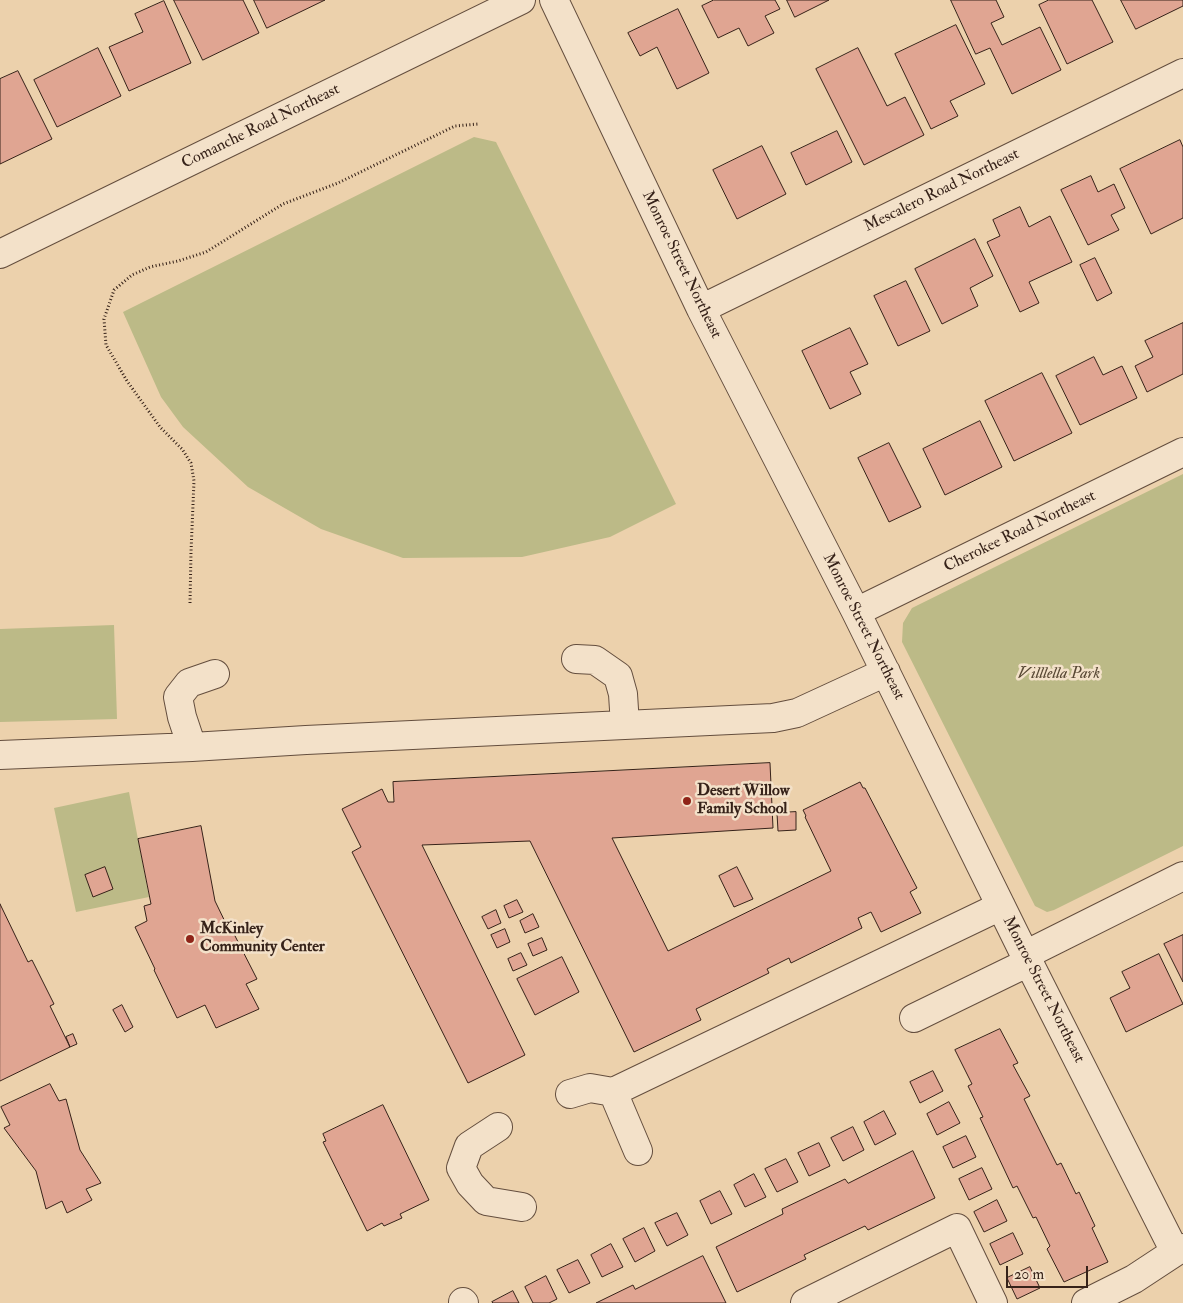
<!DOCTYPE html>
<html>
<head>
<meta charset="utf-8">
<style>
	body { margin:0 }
	#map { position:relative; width:1183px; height:1303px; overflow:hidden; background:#ecd1ac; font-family:"IM FELL Double Pica",serif }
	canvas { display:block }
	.scale { position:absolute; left:1006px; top:1266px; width:82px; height:22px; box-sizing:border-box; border:2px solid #362219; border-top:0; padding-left:6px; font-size:15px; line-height:18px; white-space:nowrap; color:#362219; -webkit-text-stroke:4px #f3e1c9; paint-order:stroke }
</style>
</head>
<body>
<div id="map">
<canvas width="1183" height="1303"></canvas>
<div class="scale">20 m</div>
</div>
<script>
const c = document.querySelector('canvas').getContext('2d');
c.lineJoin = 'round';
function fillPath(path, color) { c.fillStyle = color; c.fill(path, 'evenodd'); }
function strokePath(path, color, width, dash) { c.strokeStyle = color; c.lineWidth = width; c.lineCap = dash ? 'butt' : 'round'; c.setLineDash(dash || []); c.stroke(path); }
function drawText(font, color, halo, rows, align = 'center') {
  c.font = font + ' "IM FELL Double Pica",serif'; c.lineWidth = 5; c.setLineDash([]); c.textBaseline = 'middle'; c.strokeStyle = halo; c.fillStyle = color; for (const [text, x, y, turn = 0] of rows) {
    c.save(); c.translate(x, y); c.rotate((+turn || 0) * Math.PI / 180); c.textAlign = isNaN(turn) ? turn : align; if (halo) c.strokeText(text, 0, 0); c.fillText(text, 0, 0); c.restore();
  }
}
fillPath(new Path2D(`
	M 474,137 L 496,142 L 676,504 L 610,537 L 522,557 L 403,558 L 321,529 L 248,487 L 183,427 L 161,397 L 123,312 Z
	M 1183,474 L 1183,846 L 1054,910 L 1047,912 L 1035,906 L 902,642 L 903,623 L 912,608 Z
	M 114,625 L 117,719 L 0,722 L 0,629 Z
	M 129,792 L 149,897 L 76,912 L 54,808 Z`), '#bcba87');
const building = new Path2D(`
	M 174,0 L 243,0 L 259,33 L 203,60 Z
	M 254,0 L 325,0 L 267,28 Z
	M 714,0 L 775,0 L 780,9 L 765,16 L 774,33 L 748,46 L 739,28 L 718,38 L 702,6 Z
	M 787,0 L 829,0 L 795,17 Z
	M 951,0 L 996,0 L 1004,17 L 991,23 L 1002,45 L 1040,27 L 1061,70 L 1012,94 L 990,48 L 976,54 Z
	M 1049,0 L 1092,0 L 1113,42 L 1067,64 L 1039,5 Z
	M 1121,0 L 1183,0 L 1183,6 L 1136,29 Z
	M 164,1 L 191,63 L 129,91 L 109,47 L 143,32 L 135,14 Z
	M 678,9 L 709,73 L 677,89 L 657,47 L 640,56 L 628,33 Z
	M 956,25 L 985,84 L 950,101 L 958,116 L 931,129 L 895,54 Z
	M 98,48 L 121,96 L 57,127 L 34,80 Z
	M 858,48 L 887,106 L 905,97 L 924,135 L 864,165 L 816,69 Z
	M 18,71 L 52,139 L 0,164 L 0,79 Z
	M 837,131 L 852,162 L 806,185 L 791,153 Z
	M 1180,140 L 1183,147 L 1183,218 L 1151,234 L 1120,169 Z
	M 762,146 L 786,194 L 737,219 L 713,170 Z
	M 1091,176 L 1098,192 L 1114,184 L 1125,208 L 1111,215 L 1119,230 L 1088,245 L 1061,190 Z
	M 1020,207 L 1029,227 L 1050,216 L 1072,262 L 1029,282 L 1039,303 L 1020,312 L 987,242 L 1000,236 L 993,220 Z
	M 975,239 L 993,276 L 970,288 L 978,306 L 942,324 L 915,269 Z
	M 1095,258 L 1112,293 L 1097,301 L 1080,265 Z
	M 906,281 L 930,331 L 898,346 L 874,296 Z
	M 1183,323 L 1183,374 L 1147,392 L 1135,366 L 1153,357 L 1145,341 Z
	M 850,328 L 868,364 L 850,372 L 861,394 L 830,409 L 802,351 Z
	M 1094,357 L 1103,375 L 1122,366 L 1137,398 L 1080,425 L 1056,376 Z
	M 1042,373 L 1072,433 L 1014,461 L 985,401 Z
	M 980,421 L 1002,467 L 945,495 L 923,449 Z
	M 889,443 L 921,507 L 889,522 L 858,458 Z
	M 770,763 L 773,828 L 612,838 L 668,951 L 831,871 L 805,817 L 806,816 L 803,810 L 860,782 L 863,788 L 865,788 L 917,888 L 910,892 L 921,913 L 881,932 L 871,912 L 858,918 L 862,928 L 791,963 L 789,958 L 767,969 L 769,973 L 696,1009 L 701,1020 L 634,1052 L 530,841 L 422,845 L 525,1055 L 468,1083 L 352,852 L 361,847 L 342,809 L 382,789 L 388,802 L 394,802 L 393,782 Z
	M 796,812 L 796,830 L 778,831 L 777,813 Z
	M 201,826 L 215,901 L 230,932 L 233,932 L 257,979 L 246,984 L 259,1009 L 216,1028 L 205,1005 L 177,1018 L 154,970 L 155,969 L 135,927 L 147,921 L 144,906 L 151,904 L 138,839 Z
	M 105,867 L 113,889 L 93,897 L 85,875 Z
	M 737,867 L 753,899 L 734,907 L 719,876 Z
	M 517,900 L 523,912 L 509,918 L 504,906 Z
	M 0,904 L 28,962 L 32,960 L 54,1004 L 50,1006 L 70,1047 L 0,1081 Z
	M 496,910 L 501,923 L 488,929 L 482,917 Z
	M 533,914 L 539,927 L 525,933 L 520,921 Z
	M 505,929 L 510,942 L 497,948 L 491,935 Z
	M 1183,935 L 1183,982 L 1164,944 Z
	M 542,938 L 547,950 L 533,956 L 528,944 Z
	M 521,953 L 527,965 L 513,971 L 508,959 Z
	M 1159,954 L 1183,1004 L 1126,1032 L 1110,998 L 1130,988 L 1122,972 Z
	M 562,957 L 579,992 L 535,1015 L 517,979 Z
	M 122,1005 L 133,1027 L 125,1032 L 113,1010 Z
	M 1000,1029 L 1018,1063 L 1013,1065 L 1030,1096 L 1024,1099 L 1057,1165 L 1061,1163 L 1076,1194 L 1079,1192 L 1095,1226 L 1092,1228 L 1108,1262 L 1064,1282 L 1047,1249 L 1050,1246 L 1036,1217 L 1033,1218 L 1017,1186 L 1013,1188 L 980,1118 L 983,1117 L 968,1086 L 972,1084 L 955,1050 Z
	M 73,1034 L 77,1044 L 70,1047 L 66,1037 Z
	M 933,1071 L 943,1091 L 920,1103 L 910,1082 Z
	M 50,1084 L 59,1101 L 66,1099 L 80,1150 L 101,1183 L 86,1189 L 92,1200 L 67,1213 L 62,1201 L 46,1209 L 36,1171 L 4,1128 L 10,1125 L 1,1107 Z
	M 949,1102 L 960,1123 L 937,1135 L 927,1114 Z
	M 383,1105 L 429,1200 L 400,1214 L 402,1218 L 384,1226 L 382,1223 L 367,1231 L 323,1142 L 326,1141 L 323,1134 Z
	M 884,1111 L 896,1134 L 875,1145 L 864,1122 Z
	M 853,1127 L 864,1150 L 843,1161 L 831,1138 Z
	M 966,1136 L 976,1157 L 953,1168 L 943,1147 Z
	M 819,1143 L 830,1166 L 809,1176 L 798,1153 Z
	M 913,1151 L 935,1198 L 868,1230 L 865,1226 L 804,1255 L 806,1259 L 737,1292 L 716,1247 L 783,1214 L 782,1209 L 845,1179 L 848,1183 Z
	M 786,1159 L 798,1182 L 777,1192 L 765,1169 Z
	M 982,1168 L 992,1189 L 969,1200 L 959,1179 Z
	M 754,1174 L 766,1197 L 745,1207 L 734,1185 Z
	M 720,1191 L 732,1214 L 711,1224 L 700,1201 Z
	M 997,1200 L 1007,1221 L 984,1232 L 974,1212 Z
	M 677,1213 L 688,1235 L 667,1246 L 655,1223 Z
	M 644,1228 L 655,1251 L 635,1262 L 623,1239 Z
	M 1013,1233 L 1023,1254 L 1000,1265 L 990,1244 Z
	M 611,1244 L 623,1267 L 602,1277 L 591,1255 Z
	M 703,1256 L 726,1303 L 596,1303 L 633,1285 L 635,1289 Z
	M 578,1260 L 590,1283 L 569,1293 L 557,1270 Z
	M 1030,1267 L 1040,1288 L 1017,1299 L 1007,1278 Z
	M 546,1276 L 557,1299 L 549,1303 L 533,1303 L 525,1287 Z
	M 513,1291 L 519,1303 L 493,1303 L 492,1302 Z`);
fillPath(building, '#e0a592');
strokePath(building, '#362219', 1);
const minor = new Path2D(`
	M 554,0 L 701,309 L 856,612 L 1025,955 L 1175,1252
	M 0,254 L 521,0
	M 701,309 L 1183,73
	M 856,612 L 1183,452
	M 576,659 L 595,660 L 618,676 L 623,694 L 625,725
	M 192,747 L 182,717 L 178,697 L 189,683 L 215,674
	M 0,755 L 192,747 L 306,740 L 773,718 L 797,713 L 886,672
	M 1025,955 L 1183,876
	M 914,1018 L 1029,962
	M 613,1092 L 1001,906
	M 570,1094 L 590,1088 L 613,1092 L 638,1151
	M 498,1127 L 469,1146 L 461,1168 L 470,1184 L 486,1201 L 522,1207
	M 463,1302 L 464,1303
	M 805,1303 L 957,1228 L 993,1303
	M 1086,1303 L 1134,1279 L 1175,1252 L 1183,1248`);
strokePath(minor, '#644e3e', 30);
strokePath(new Path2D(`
	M 190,603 L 191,552 L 194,481 L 191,463 L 182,449 L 160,427 L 127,381 L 106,345 L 104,319 L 114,290 L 132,275 L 150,267 L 178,261 L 206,252 L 283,204 L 338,183 L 455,126 L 478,124`), '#362219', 3, [1, 2.5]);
strokePath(minor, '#f3e1c9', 28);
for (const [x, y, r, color] of [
	[687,801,5,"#8f2418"],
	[190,939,5,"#8f2418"]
]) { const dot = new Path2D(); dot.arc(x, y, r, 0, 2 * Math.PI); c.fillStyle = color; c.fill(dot); strokePath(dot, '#f3e1c9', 2); }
drawText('16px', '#362219', '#f3e1c9', [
	["Comanche Road Northeast",261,127,-26],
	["Mescalero Road Northeast",942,191,-26],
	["Monroe Street Northeast",681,265,64],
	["Cherokee Road Northeast",1020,532,-26],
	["Monroe Street Northeast",863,627,63],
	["Monroe Street Northeast",1043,990,63]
]);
drawText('italic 16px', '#584834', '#f3e1c9', [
	["Villlella Park",1059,675]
]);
drawText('bold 16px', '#362219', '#f3e1c9', [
	["Desert Willow",697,792],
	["Family School",697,810],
	["McKinley",200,930],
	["Community Center",200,948]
], 'left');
</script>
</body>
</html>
